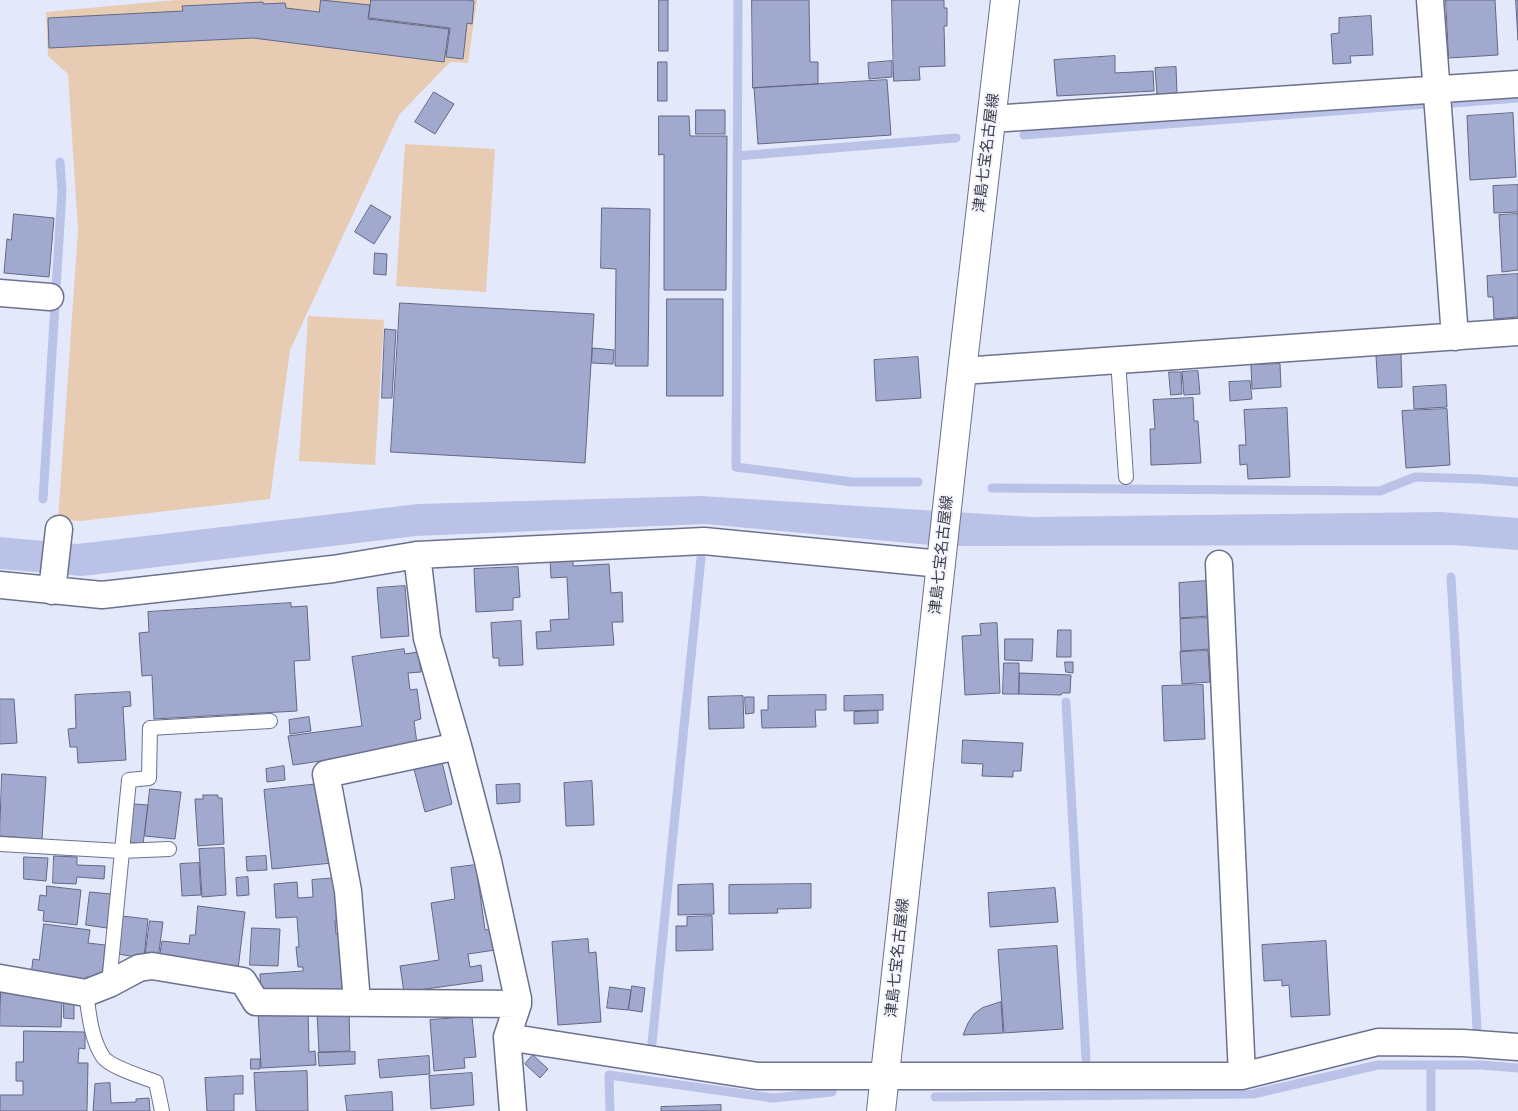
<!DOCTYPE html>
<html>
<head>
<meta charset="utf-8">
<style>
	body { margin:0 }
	canvas { display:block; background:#e3e8fb }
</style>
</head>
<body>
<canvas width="1518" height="1111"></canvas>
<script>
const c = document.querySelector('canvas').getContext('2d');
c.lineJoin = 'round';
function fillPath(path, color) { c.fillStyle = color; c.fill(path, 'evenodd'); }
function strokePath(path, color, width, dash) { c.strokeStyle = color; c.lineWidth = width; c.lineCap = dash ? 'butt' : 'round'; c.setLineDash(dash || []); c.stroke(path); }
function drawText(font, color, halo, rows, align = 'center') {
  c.font = font + ' "Varela Round","Noto Sans JP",sans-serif'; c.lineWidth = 4; c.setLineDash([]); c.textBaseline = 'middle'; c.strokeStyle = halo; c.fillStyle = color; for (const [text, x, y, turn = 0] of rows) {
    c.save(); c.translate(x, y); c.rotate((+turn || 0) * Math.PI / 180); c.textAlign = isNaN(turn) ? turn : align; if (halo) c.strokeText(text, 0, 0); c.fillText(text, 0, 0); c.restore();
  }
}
fillPath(new Path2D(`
	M 176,0 L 477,0 L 468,63 L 450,62 L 399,115 L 290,350 L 270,499 L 81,521 L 58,520 L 78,230 L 68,74 L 48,56 L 46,12 Z
	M 405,144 L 495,149 L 486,292 L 396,286 Z
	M 308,316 L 384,320 L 375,465 L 299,461 Z`), '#e7ccb3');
fillPath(new Path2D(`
	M 701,496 L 1033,517 L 1442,512 L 1518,518 L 1518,550 L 1453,545 L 941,546 L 705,524 L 416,536 L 82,576 L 0,569 L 0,537 L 77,544 L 418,504 Z`), '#bac2e8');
strokePath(new Path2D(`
	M 738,0 L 736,467 L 852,482 L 918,482
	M 1453,103 L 1518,98
	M 1024,135 L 1425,104
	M 737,156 L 956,138
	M 992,488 L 1380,491 L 1415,477 L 1480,479 L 1518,482
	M 43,499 L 62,191 L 60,162
	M 1451,577 L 1477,1028
	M 1066,702 L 1086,1059
	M 652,1043 L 701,558
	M 1431,1065 L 1481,1065 L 1518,1068
	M 935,1097 L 1253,1094 L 1378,1065 L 1431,1065 L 1431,1111
	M 610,1111 L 609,1075 L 773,1098 L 832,1092`), '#bac2e8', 9);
const building = new Path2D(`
	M 321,0 L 370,5 L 368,19 L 449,29 L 444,62 L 253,38 L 49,48 L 48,18 L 183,11 L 182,6 L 263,2 L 263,4 L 285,3 L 286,8 L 319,12 Z
	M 371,0 L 470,0 L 474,1 L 472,24 L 467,23 L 463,59 L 446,57 L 450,28 L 369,18 Z
	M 659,0 L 668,0 L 668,51 L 659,51 Z
	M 752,0 L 809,0 L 810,62 L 818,62 L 818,84 L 753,88 Z
	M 892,0 L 944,0 L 944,8 L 947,8 L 947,26 L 944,26 L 945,66 L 919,67 L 920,80 L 894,81 Z
	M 1446,0 L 1495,0 L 1498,55 L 1449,58 Z
	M 1516,0 L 1518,0 L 1518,40 Z
	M 1371,16 L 1373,55 L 1350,56 L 1351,63 L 1333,64 L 1331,34 L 1339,33 L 1339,18 Z
	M 1115,56 L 1115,73 L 1153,71 L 1154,91 L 1057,96 L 1054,60 Z
	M 892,61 L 892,77 L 869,79 L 868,63 Z
	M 658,62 L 667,62 L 667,101 L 658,101 Z
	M 1176,67 L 1177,93 L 1157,94 L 1155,68 Z
	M 887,80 L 891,135 L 758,144 L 754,88 Z
	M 434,92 L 454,104 L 435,134 L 415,122 Z
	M 696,110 L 725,110 L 725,134 L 696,134 Z
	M 1513,113 L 1516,177 L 1470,180 L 1467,116 Z
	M 659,116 L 689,116 L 690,136 L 727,136 L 726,290 L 664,290 L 664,154 L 659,155 Z
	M 1518,185 L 1518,212 L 1494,213 L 1493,186 Z
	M 371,205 L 391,217 L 374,244 L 355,232 Z
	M 602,208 L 650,209 L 648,366 L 615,366 L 616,269 L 601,268 Z
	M 14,214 L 54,218 L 49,277 L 4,273 L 7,239 L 11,240 Z
	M 1518,214 L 1518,270 L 1502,272 L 1499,215 Z
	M 375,253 L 387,254 L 386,275 L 374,274 Z
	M 1518,274 L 1518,317 L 1494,319 L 1493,297 L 1488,297 L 1487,276 Z
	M 667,299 L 723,299 L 723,396 L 667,396 Z
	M 400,303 L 594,314 L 585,463 L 391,452 Z
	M 385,329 L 396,330 L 392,398 L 382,398 Z
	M 593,348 L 614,350 L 613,364 L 592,363 Z
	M 1401,354 L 1402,387 L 1378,388 L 1376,356 Z
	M 918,357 L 921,398 L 876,401 L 874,360 Z
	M 1280,364 L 1281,387 L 1252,389 L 1251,365 Z
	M 1198,371 L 1200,394 L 1184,395 L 1182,372 Z
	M 1169,372 L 1181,372 L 1182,394 L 1171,395 Z
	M 1250,381 L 1252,399 L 1230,401 L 1229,382 Z
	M 1446,385 L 1447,407 L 1414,409 L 1413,387 Z
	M 1193,398 L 1194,421 L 1198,421 L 1201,463 L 1151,465 L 1150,429 L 1155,429 L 1153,400 Z
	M 1287,408 L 1290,477 L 1248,479 L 1247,464 L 1240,465 L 1239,445 L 1246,445 L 1244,410 Z
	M 1447,409 L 1450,465 L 1406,468 L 1402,411 Z
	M 573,558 L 573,566 L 609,564 L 611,593 L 622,592 L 623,622 L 612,622 L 614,645 L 537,649 L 536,632 L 551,631 L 550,620 L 569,619 L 567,577 L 551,578 L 550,559 Z
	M 518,567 L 520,597 L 513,598 L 513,610 L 476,612 L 474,569 Z
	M 1207,581 L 1209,616 L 1180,618 L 1179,583 Z
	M 405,586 L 409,636 L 381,638 L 377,588 Z
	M 291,603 L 291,607 L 307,606 L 310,660 L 294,661 L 297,711 L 154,719 L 152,675 L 142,676 L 139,633 L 149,632 L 148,612 Z
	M 1208,618 L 1210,649 L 1181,651 L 1180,619 Z
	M 521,621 L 523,665 L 499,666 L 499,658 L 493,658 L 491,623 Z
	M 997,623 L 1000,693 L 965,695 L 962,636 L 981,635 L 980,624 Z
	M 1058,630 L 1071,630 L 1071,657 L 1057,657 Z
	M 1005,639 L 1033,639 L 1032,661 L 1005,660 Z
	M 404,649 L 405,654 L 418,652 L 421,672 L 408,673 L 410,690 L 417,689 L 421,719 L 414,721 L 417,744 L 374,750 L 375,753 L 293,765 L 288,736 L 362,726 L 352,657 Z
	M 1208,651 L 1210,682 L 1182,684 L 1180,652 Z
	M 1065,662 L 1073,662 L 1073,673 L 1066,672 Z
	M 1004,663 L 1019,663 L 1019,694 L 1003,694 Z
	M 1020,673 L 1071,675 L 1070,693 L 1062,693 L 1061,695 L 1019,694 Z
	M 1203,685 L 1205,739 L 1164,741 L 1162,686 Z
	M 130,692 L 131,706 L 123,707 L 126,760 L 78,763 L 77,747 L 70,747 L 68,729 L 76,728 L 75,695 Z
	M 826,695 L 826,710 L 815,710 L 816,727 L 762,728 L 761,710 L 768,710 L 768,696 Z
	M 883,695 L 883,710 L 844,711 L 844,696 Z
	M 743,696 L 744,728 L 709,729 L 708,697 Z
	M 745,697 L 754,697 L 754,713 L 746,714 Z
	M 0,699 L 14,699 L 17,743 L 0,744 Z
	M 878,711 L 878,723 L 854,724 L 854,712 Z
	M 309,717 L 311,731 L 290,734 L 289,720 Z
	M 963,740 L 1023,743 L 1021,771 L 1013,771 L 1013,777 L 982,776 L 983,764 L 962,763 Z
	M 442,762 L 452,804 L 425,812 L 414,769 Z
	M 284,766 L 285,780 L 267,782 L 266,769 Z
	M 2,774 L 46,777 L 42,839 L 0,836 Z
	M 592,781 L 594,825 L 566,826 L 564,783 Z
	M 319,784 L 324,836 L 329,836 L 332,863 L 272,869 L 264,790 Z
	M 520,784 L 520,802 L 497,804 L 496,785 Z
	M 150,789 L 181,792 L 175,839 L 145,836 Z
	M 203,795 L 218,795 L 218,798 L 222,798 L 224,844 L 198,846 L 195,799 L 203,799 Z
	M 134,804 L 148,805 L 143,844 L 130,842 Z
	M 224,848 L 226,895 L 202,897 L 199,849 Z
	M 54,856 L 77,857 L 77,865 L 105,866 L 104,879 L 77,877 L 76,884 L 53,883 Z
	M 266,856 L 267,870 L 247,871 L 246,857 Z
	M 24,857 L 48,858 L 46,881 L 24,879 Z
	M 199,863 L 201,895 L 182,896 L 180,864 Z
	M 476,865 L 485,930 L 492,929 L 495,950 L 468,954 L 470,967 L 481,965 L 483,981 L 404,992 L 400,966 L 439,960 L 431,903 L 455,899 L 451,868 Z
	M 248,877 L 249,895 L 237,896 L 236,878 Z
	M 337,878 L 339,920 L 335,920 L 336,934 L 343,934 L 345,966 L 341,966 L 342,989 L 261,994 L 260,974 L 303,971 L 303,967 L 298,967 L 296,947 L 299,947 L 297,917 L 276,918 L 274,884 L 297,882 L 298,898 L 313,897 L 312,880 Z
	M 713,884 L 714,914 L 678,915 L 678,885 Z
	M 811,884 L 811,908 L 777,909 L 778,913 L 729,914 L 729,885 Z
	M 47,886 L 81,890 L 77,925 L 43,921 L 44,911 L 38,910 L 40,895 L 46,896 Z
	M 1055,888 L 1058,922 L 990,927 L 988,893 Z
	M 90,892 L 111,894 L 107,928 L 86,925 Z
	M 198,906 L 245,912 L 238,969 L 159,959 L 162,941 L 189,944 L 190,935 L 195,935 Z
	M 122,916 L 148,919 L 144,958 L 117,954 Z
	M 712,916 L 713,950 L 676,951 L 676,926 L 687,926 L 687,917 Z
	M 150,921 L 163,922 L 158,959 L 145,958 Z
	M 44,924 L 90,930 L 88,943 L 105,945 L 102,979 L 86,977 L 85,981 L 31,975 L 33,959 L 39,960 Z
	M 252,928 L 280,929 L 278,966 L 250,965 Z
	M 588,939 L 589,953 L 596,952 L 601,1022 L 558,1025 L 552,942 Z
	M 1326,941 L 1330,1015 L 1291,1017 L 1289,985 L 1282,986 L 1282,980 L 1264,981 L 1262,945 Z
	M 1057,946 L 1063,1029 L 1004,1033 L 998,950 Z
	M 632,986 L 645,988 L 642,1012 L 629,1010 Z
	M 610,987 L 631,990 L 628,1010 L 607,1008 Z
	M 1,991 L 33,992 L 33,998 L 62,999 L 61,1027 L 0,1026 Z
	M 64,1000 L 74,1000 L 74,1019 L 64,1018 Z
	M 1001,1002 L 1003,1033 L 963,1035 L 968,1023 L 974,1014 L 982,1008 Z
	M 308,1010 L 309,1052 L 315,1051 L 316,1065 L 261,1068 L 258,1012 Z
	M 349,1011 L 350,1051 L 319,1052 L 317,1012 Z
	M 472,1017 L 476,1057 L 464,1058 L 465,1068 L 434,1071 L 430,1020 Z
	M 24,1031 L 85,1032 L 85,1049 L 79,1048 L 78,1063 L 88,1063 L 87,1111 L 0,1111 L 0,1095 L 23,1095 L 23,1081 L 16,1081 L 16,1062 L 23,1062 Z
	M 355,1052 L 355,1064 L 319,1066 L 318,1053 Z
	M 533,1055 L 548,1069 L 540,1078 L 525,1064 Z
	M 429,1056 L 430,1074 L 380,1078 L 378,1060 Z
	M 251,1059 L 260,1059 L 260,1069 L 251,1069 Z
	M 307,1071 L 308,1111 L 256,1111 L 254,1073 Z
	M 472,1073 L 474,1105 L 431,1109 L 429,1076 Z
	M 243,1076 L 243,1094 L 234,1094 L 234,1111 L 207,1111 L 205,1078 Z
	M 110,1083 L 111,1103 L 136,1102 L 136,1099 L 149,1098 L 150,1111 L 93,1111 L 95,1084 Z
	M 392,1092 L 393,1111 L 347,1111 L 345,1096 Z
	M 721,1105 L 721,1111 L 661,1111 L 661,1107 Z`);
fillPath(building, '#a1a9ce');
strokePath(building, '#626884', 1);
const service = new Path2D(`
	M 1118,360 L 1126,477
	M 0,844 L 121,851 L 169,849
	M 109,984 L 129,780 L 149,778 L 150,728 L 270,721
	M 86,993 C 89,1014 91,1039 103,1057 C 110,1067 143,1077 156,1082 L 162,1111`);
const minor = new Path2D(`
	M 1430,0 L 1455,337
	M 991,119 L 1518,84
	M 0,293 L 50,297
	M 962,371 L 1518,332
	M 417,555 L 427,638 L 458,746 L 488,861 L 518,999 L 518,1004 L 507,1037 L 513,1111
	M 1219,564 L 1242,1076
	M 0,585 L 102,595 L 333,569 L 417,555 L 704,541 L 941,564
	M 52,591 L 59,529
	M 0,978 L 86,993 L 109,984 L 139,968 L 152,966 L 243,981 L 256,1002 L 518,1004
	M 357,1002 L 348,891 L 326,774 L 458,746
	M 507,1037 L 758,1076 L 1242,1076 L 1378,1042 L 1463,1043 L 1518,1047`);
const secondary = new Path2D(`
	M 881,1111 L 962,371 L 1005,0`);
strokePath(service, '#6c728e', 16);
strokePath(minor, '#6c728e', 29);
strokePath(secondary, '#6c728e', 30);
strokePath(service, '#fff', 14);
strokePath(minor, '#fff', 26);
strokePath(secondary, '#fff', 28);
drawText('15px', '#393c49', '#f4f5fc', [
	["津島七宝名古屋線",987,153,-83],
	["津島七宝名古屋線",942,555,-84],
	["津島七宝名古屋線",898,958,-84]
]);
</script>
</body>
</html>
